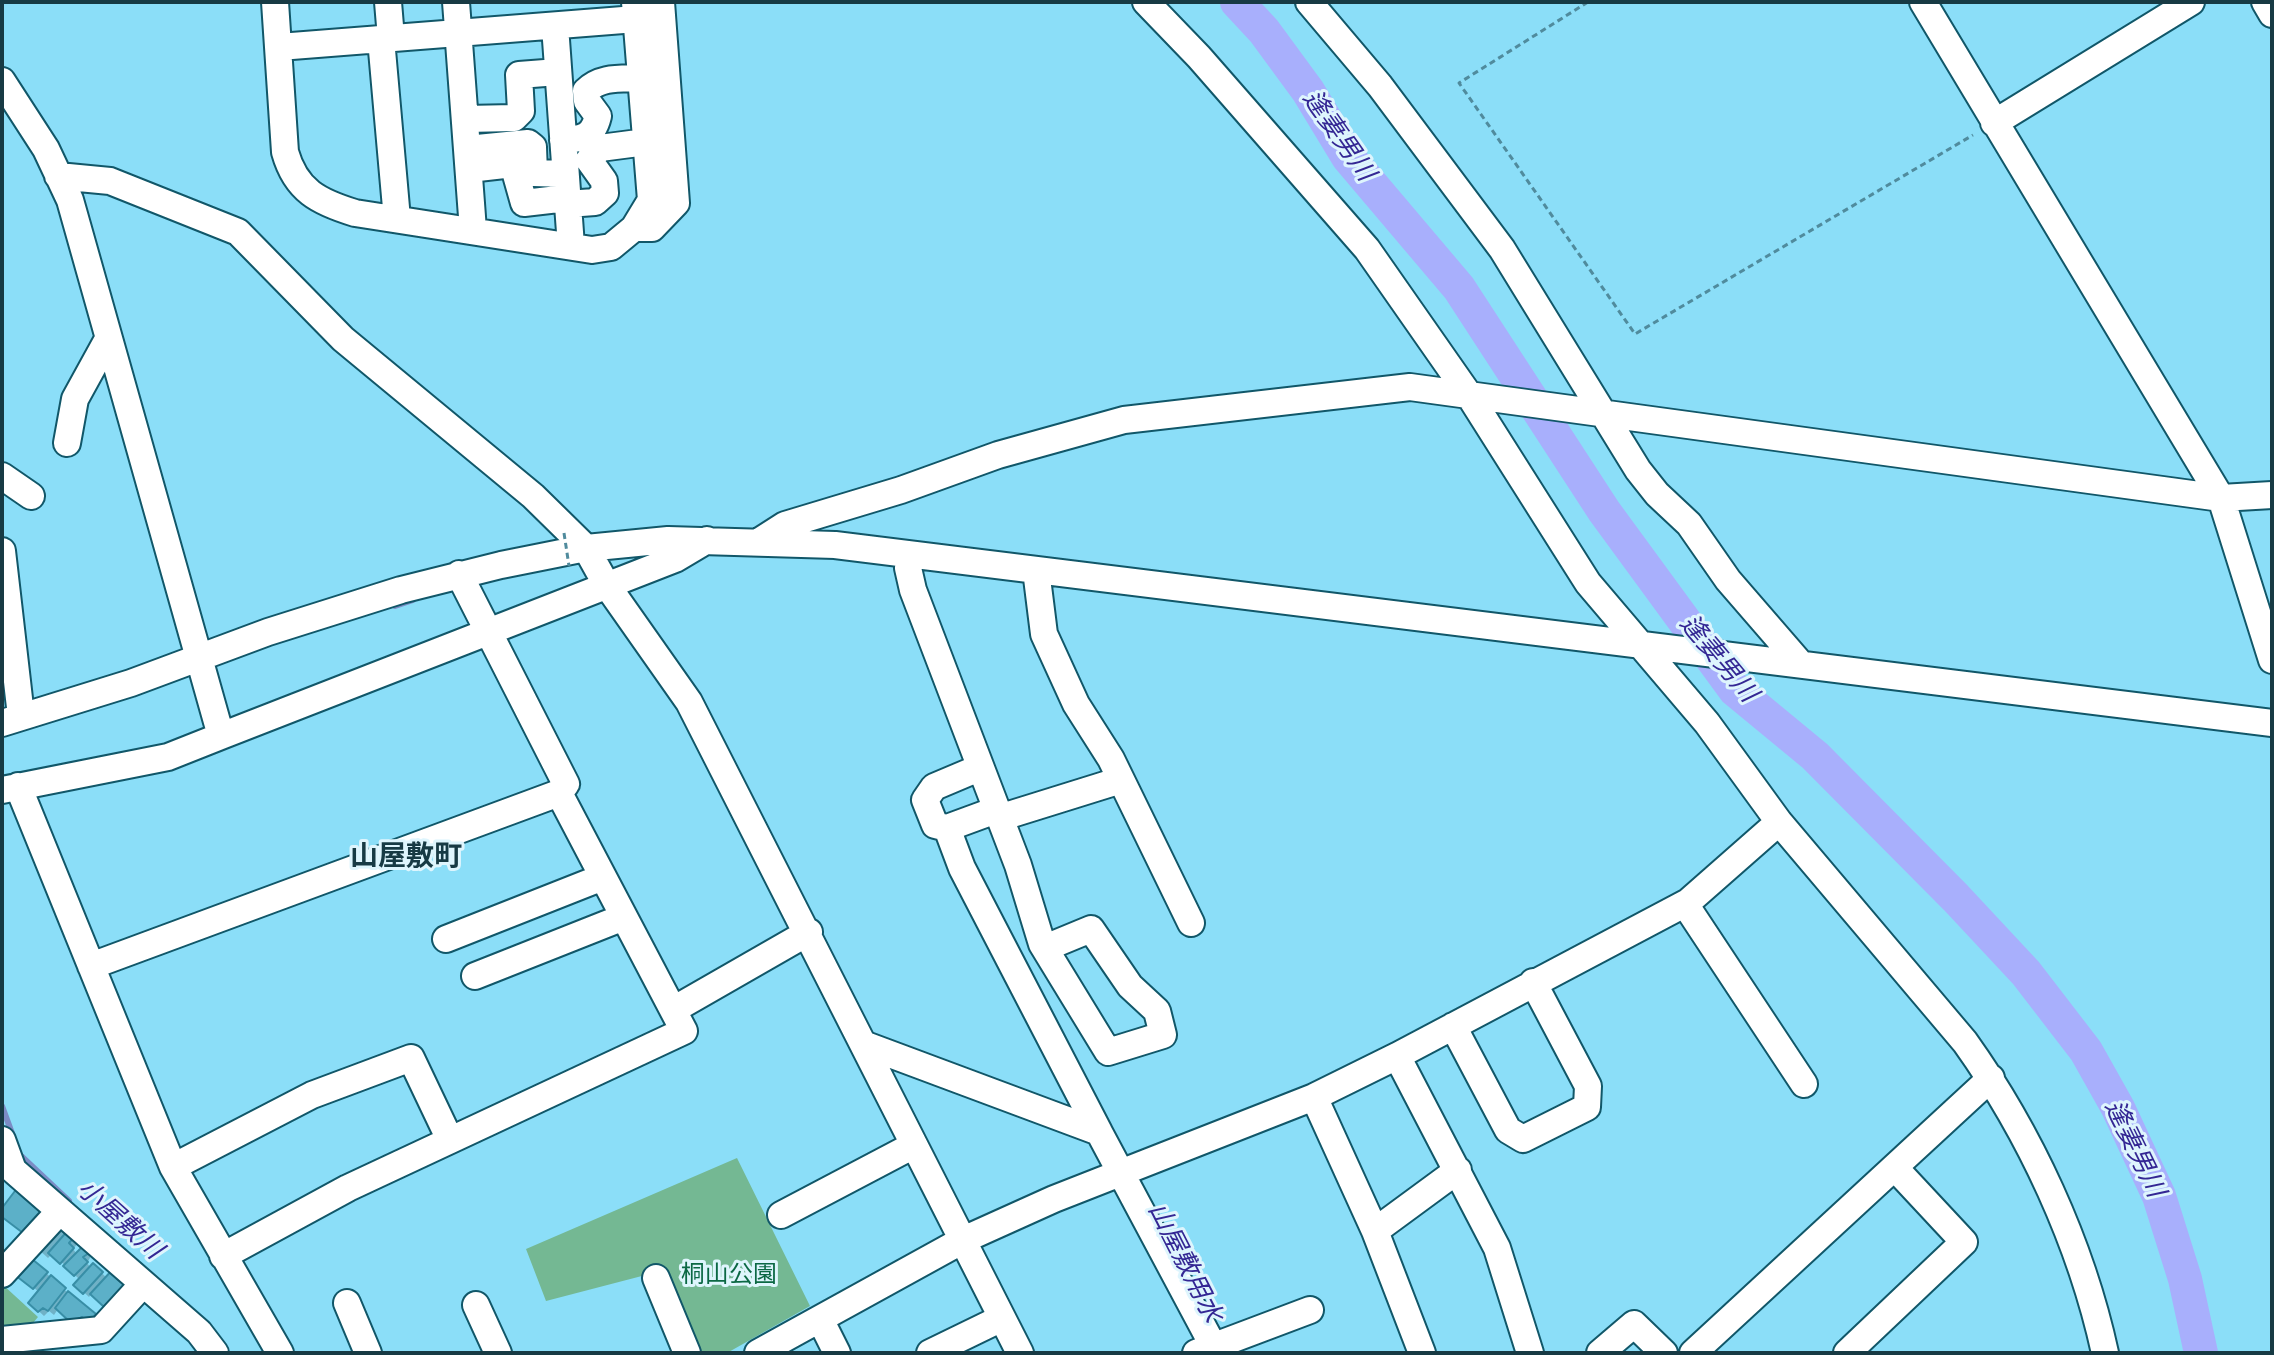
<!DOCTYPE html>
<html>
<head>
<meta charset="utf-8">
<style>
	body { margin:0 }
	#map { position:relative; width:2274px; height:1355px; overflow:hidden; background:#8bdef8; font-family:"Archivo Narrow",sans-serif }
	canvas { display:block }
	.frame { position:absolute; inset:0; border:4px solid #173a44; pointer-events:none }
</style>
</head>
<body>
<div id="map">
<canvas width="2274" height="1355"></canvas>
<div class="frame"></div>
</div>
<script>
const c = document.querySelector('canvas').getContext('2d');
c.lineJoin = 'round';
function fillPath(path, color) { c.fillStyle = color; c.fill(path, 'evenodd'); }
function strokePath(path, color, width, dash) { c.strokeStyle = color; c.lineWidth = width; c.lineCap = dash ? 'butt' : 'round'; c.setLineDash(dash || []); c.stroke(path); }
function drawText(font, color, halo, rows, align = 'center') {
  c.font = font + ' "Archivo Narrow","Noto Sans JP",sans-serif'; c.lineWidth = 6; c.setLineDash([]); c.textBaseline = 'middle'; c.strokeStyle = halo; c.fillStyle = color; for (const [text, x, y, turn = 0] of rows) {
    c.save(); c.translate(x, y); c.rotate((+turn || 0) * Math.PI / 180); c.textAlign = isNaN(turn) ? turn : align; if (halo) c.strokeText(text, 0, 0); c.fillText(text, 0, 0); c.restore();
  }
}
fillPath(new Path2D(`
	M 737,1158 L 810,1306 L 727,1353 L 696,1353 L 661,1271 L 546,1301 L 526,1249 Z
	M 2,1284 L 38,1317 L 22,1336 L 2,1337 Z`), '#74b893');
fillPath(new Path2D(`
	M 60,1225 L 81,1240 L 73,1249 L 77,1254 L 94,1251 L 87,1263 L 91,1268 L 93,1265 L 107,1278 L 132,1287 L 110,1310 L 92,1293 L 89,1297 L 76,1285 L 80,1280 L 66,1266 L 52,1254 L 48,1258 L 39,1250 Z
	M 46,1273 L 68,1293 L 99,1320 L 77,1326 L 58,1309 L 54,1315 L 49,1311 L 44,1316 L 30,1303 L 39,1292 L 23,1279 Z`), '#0003');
strokePath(new Path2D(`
	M 395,606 L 413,600
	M 2,1106 L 13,1136
	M 19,1154 L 69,1201`), '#7c8cc5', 6);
strokePath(new Path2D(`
	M 1237,2 L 1264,31 L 1308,91 L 1348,157 L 1459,288 L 1604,511 L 1735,690 L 1815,756 L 1956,898 L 2026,973 L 2086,1051 L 2118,1108 L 2159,1196 L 2185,1279 L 2201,1353`), '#a8affc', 34);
const building = new Path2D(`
	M 18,1187 L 46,1207 L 23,1233 L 2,1217 L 2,1208 Z
	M 70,1228 L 77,1234 L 69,1243 L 74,1248 L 60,1264 L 48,1253 Z
	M 87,1242 L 89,1253 L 83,1257 L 88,1262 L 74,1276 L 63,1266 Z
	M 27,1255 L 48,1272 L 33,1289 L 15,1275 Z
	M 93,1263 L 103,1272 L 83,1294 L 73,1285 Z
	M 114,1268 L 129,1281 L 104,1307 L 90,1294 Z
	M 51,1275 L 66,1288 L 48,1311 L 43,1308 L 38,1312 L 28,1303 Z
	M 68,1291 L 96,1314 L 88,1322 L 82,1317 L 71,1323 L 55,1308 Z`);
fillPath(building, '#5cb0c8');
strokePath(building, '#388ea6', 2);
const minor = new Path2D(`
	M 275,2 L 285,152 C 296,191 319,202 355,213 L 592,250 L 611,247 L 634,228 L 651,200 L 635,2
	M 388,2 L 391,38
	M 456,2 L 473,230
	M 1146,2 L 1199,57 L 1367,249 L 1469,395 L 1588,583 L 1707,723 L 1779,822 L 1965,1042 C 2030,1133 2081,1243 2105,1353
	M 1309,2 L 1380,86 L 1502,249 L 1638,470 L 1657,494 L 1689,524 L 1728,580 L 1799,662
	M 1923,2 L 2221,498 L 2272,660
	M 2265,2 L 2272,14
	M 555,26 L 571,246
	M 381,39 L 397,219
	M 279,47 L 636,19
	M 2,81 L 46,149 L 70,200 L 221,736 L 675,559 L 707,540
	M 465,119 L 514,118 L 521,111 L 519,75 L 558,72
	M 1994,123 L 2191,2
	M 563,140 C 583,139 593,137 598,116 L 587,101 L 586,91 C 601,76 621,79 641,78
	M 467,149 L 528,143 L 533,147 L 534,173 L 565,174
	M 469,169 L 513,164 L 524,203 L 567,198
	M 58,176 L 110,181 L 238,232 L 343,339 L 533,496 L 586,548 L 606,584 L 689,702 L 1020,1353
	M 567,204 L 595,202 L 605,193 L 604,181 L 589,160 L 600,148 L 646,142
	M 634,228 L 652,228 L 676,203 L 661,2
	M 67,443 L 75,399 L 108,339
	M 2,476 L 31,496
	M 760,541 L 785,525 L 901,490 L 998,455 L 1124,420 L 1410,387 L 2221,498 L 2272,495
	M 2,551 L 21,716
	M 911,555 L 908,568 L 913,590 L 1018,865 L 1042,944 L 1108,1052 L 1163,1035 L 1157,1011 L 1130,986 L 1091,929 L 1045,948
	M 1036,570 L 1044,634 L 1076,704 L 1111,759 L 1191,923
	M 2,723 L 131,683 L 268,632 L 401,590 L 501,565 L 586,548 L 668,540 L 835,545 L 2272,723
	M 979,768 L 934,787 L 925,800 L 935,825 L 947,828 L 996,810
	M 18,786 L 173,1167 L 280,1353
	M 2,790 L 168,757 L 221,736
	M 999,818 L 1121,780
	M 947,828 L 962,868 L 1099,1132
	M 1685,904 L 1804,1084
	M 446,939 L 603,877
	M 91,966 L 559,793
	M 475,976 L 624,917
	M 673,1010 L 809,932
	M 1453,1026 L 1508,1130 L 1523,1139 L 1587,1107 L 1588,1086 L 1533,982
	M 863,1044 L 1099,1132 L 1217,1353
	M 1397,1056 L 1497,1248 L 1530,1353
	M 1314,1097 L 1375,1231 L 1422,1353
	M 2,1140 L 13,1170 L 199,1332 L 215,1353
	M 173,1167 L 312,1095 L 411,1058 L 450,1140
	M 781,1215 L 914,1145
	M 1375,1231 L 1458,1170
	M 223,1256 L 348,1188 L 684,1031 L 559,793 L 566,784 L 459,574
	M 2,1274 L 59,1212
	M 656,1278 L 687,1353
	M 347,1303 L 368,1353
	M 476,1305 L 498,1353
	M 821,1321 L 837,1353
	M 2,1340 L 101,1330 L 143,1284
	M 758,1353 L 963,1240 L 1054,1199 L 1314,1097 L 1397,1056 L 1688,902 L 1779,822
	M 930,1353 L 1002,1318
	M 1196,1353 L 1310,1310
	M 1600,1353 L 1634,1324 L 1664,1353
	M 1693,1353 L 1991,1078
	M 1847,1353 L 1964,1242 L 1895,1168`);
strokePath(minor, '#115769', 30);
strokePath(new Path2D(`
	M 1588,2 L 1459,83 L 1635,334 L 1973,135`), '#508b9d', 3, [6, 4]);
strokePath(minor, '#fff', 26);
strokePath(new Path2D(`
	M 564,533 L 569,566`), '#508b9d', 3, [6, 4]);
drawText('24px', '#0b6844', '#def5fd', [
	["桐山公園",729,1276]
]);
drawText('italic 26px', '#342794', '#def5fd', [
	["逢妻男川",1338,136,55],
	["逢妻男川",1718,659,50],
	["逢妻男川",2134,1149,64],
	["小屋敷川",119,1220,42],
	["山屋敷用水",1184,1263,63]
]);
drawText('bold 28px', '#173a44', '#def5fd', [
	["山屋敷町",406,857]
]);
</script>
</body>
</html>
